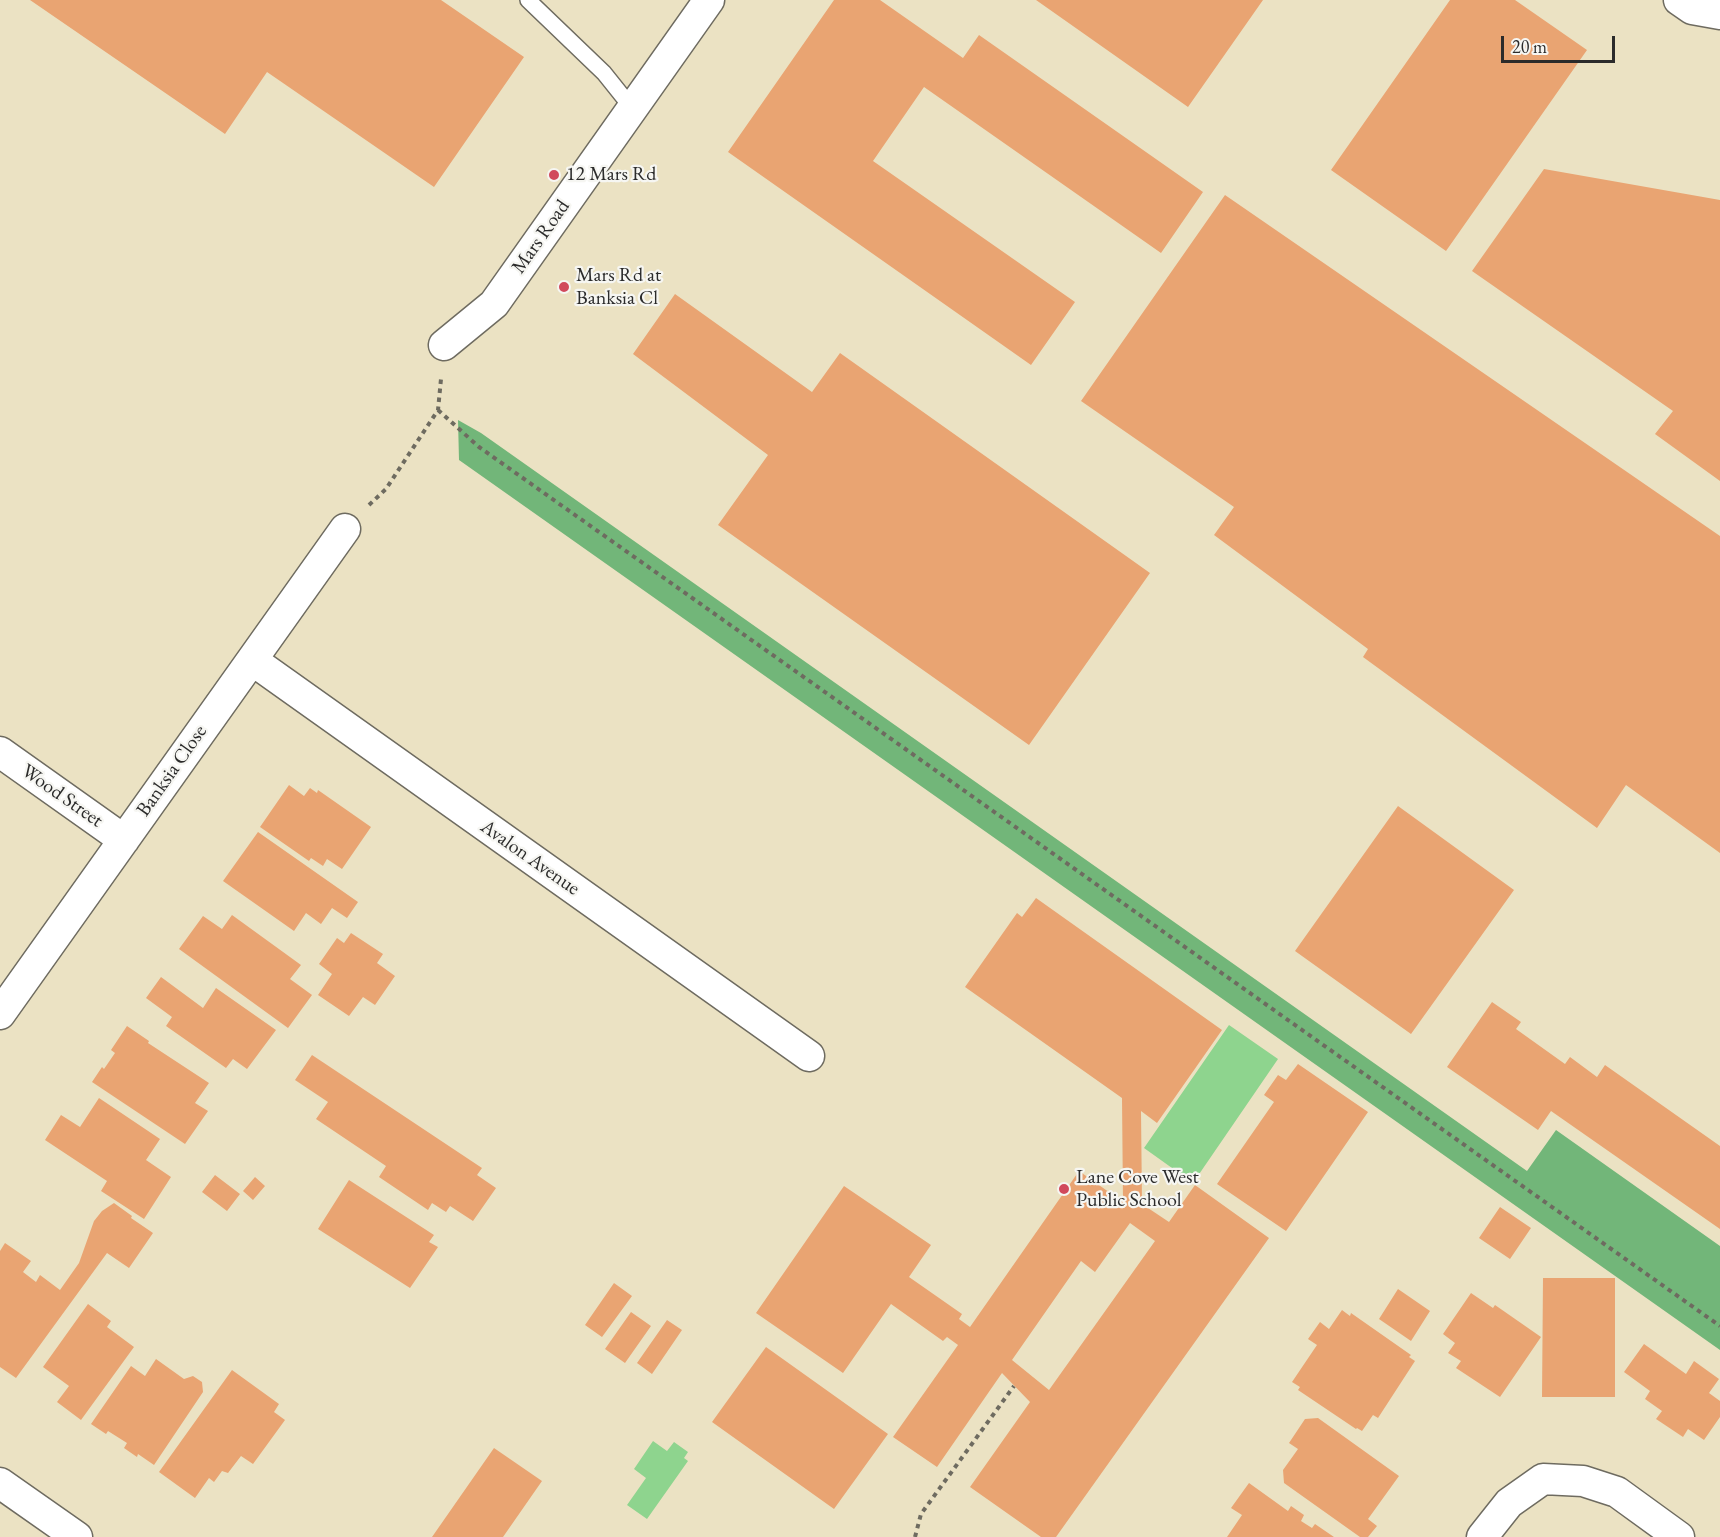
<!DOCTYPE html>
<html>
<head>
<meta charset="utf-8">
<style>
	body { margin:0 }
	#map { position:relative; width:1720px; height:1537px; overflow:hidden; background:#ebe2c3; font-family:"EB Garamond",serif }
	canvas { display:block }
	.scale { position:absolute; left:1501px; top:36px; width:114px; height:27px; box-sizing:border-box; border:3px solid #2b2b2b; border-top:0; padding-left:8px; font-size:18px; line-height:21px; white-space:nowrap; color:#2b2b2b; -webkit-text-stroke:4px #f6f6f2; paint-order:stroke }
</style>
</head>
<body>
<div id="map">
<canvas width="1720" height="1537"></canvas>
<div class="scale">20 m</div>
</div>
<script>
const c = document.querySelector('canvas').getContext('2d');
c.lineJoin = 'round';
function fillPath(path, color) { c.fillStyle = color; c.fill(path, 'evenodd'); }
function strokePath(path, color, width, dash) { c.strokeStyle = color; c.lineWidth = width; c.lineCap = dash ? 'butt' : 'round'; c.setLineDash(dash || []); c.stroke(path); }
function drawText(font, color, halo, rows, align = 'center') {
  c.font = font + ' "EB Garamond",serif'; c.lineWidth = 4.5; c.setLineDash([]); c.textBaseline = 'middle'; c.strokeStyle = halo; c.fillStyle = color; for (const [text, x, y, turn = 0] of rows) {
    c.save(); c.translate(x, y); c.rotate((+turn || 0) * Math.PI / 180); c.textAlign = isNaN(turn) ? turn : align; if (halo) c.strokeText(text, 0, 0); c.fillText(text, 0, 0); c.restore();
  }
}
fillPath(new Path2D(`
	M 1229,1025 L 1278,1059 L 1193,1183 L 1144,1148 Z
	M 653,1441 L 667,1451 L 674,1442 L 688,1452 L 684,1458 L 688,1461 L 647,1519 L 627,1505 L 646,1478 L 634,1469 Z`), '#8ed48e');
fillPath(new Path2D(`
	M 458,420 L 481,433 L 1527,1171 L 1556,1130 L 1720,1246 L 1720,1350 L 459,460 Z`), '#72b679');
fillPath(new Path2D(`
	M 30,0 L 441,0 L 524,57 L 434,187 L 267,72 L 225,134 Z
	M 834,0 L 880,0 L 963,58 L 979,35 L 1203,192 L 1161,253 L 924,87 L 873,161 L 1075,302 L 1031,365 L 728,152 Z
	M 1036,0 L 1263,0 L 1188,107 Z
	M 1450,0 L 1515,0 L 1587,50 L 1446,251 L 1331,170 Z
	M 1544,169 L 1720,200 L 1720,481 L 1655,434 L 1673,411 L 1472,271 Z
	M 1225,195 L 1720,536 L 1720,853 L 1626,785 L 1597,828 L 1363,657 L 1368,649 L 1214,535 L 1234,507 L 1081,401 Z
	M 675,294 L 812,392 L 840,353 L 1150,573 L 1029,745 L 718,525 L 768,455 L 633,354 Z
	M 289,785 L 304,796 L 310,788 L 317,793 L 318,790 L 371,827 L 342,869 L 327,859 L 323,866 L 311,858 L 309,861 L 260,827 Z
	M 1398,806 L 1514,890 L 1411,1034 L 1295,951 Z
	M 258,832 L 358,902 L 347,918 L 332,908 L 321,924 L 306,913 L 294,931 L 223,881 Z
	M 1036,898 L 1222,1030 L 1157,1123 L 1141,1111 L 1142,1204 L 1169,1222 L 1195,1185 L 1269,1238 L 1056,1537 L 1041,1537 L 970,1487 L 1030,1402 L 1002,1373 L 937,1467 L 893,1437 L 958,1345 L 947,1337 L 943,1341 L 891,1304 L 843,1373 L 756,1313 L 844,1186 L 931,1245 L 909,1277 L 962,1314 L 959,1319 L 970,1327 L 1079,1171 L 1123,1202 L 1122,1098 L 965,987 L 1017,913 L 1022,917 ZM 1130,1223 L 1155,1241 L 1049,1390 L 1012,1360 L 1081,1261 L 1095,1272 Z
	M 232,915 L 301,965 L 290,979 L 312,995 L 288,1028 L 179,949 L 203,916 L 222,929 Z
	M 351,933 L 383,954 L 377,963 L 395,976 L 375,1005 L 363,997 L 349,1016 L 318,995 L 332,974 L 319,964 L 337,938 L 344,943 Z
	M 161,977 L 203,1008 L 216,988 L 276,1030 L 247,1069 L 233,1059 L 226,1068 L 166,1026 L 172,1017 L 146,998 Z
	M 1492,1002 L 1521,1022 L 1516,1029 L 1565,1064 L 1570,1057 L 1597,1077 L 1605,1065 L 1720,1146 L 1720,1229 L 1551,1111 L 1538,1130 L 1447,1067 Z
	M 127,1026 L 149,1041 L 148,1043 L 209,1083 L 195,1103 L 208,1111 L 185,1144 L 92,1082 L 102,1067 L 104,1069 L 115,1053 L 111,1050 Z
	M 312,1055 L 482,1168 L 477,1175 L 496,1188 L 473,1221 L 450,1206 L 446,1212 L 432,1203 L 428,1210 L 379,1177 L 386,1166 L 316,1119 L 328,1102 L 295,1080 Z
	M 1298,1064 L 1368,1112 L 1286,1231 L 1217,1184 L 1274,1102 L 1264,1095 L 1278,1075 L 1286,1080 Z
	M 99,1098 L 160,1139 L 146,1160 L 171,1177 L 144,1219 L 101,1191 L 107,1181 L 45,1140 L 61,1115 L 80,1127 Z
	M 215,1175 L 240,1194 L 227,1211 L 202,1192 Z
	M 255,1177 L 265,1186 L 253,1200 L 243,1191 Z
	M 349,1180 L 434,1235 L 429,1242 L 438,1247 L 410,1288 L 318,1229 Z
	M 114,1203 L 132,1216 L 131,1218 L 153,1233 L 129,1268 L 107,1253 L 16,1378 L 0,1367 L 0,1251 L 5,1243 L 31,1261 L 23,1272 L 36,1282 L 40,1275 L 60,1290 L 79,1263 L 94,1221 L 102,1211 Z
	M 1500,1207 L 1531,1228 L 1510,1259 L 1479,1238 Z
	M 1543,1278 L 1615,1278 L 1615,1397 L 1542,1397 Z
	M 614,1283 L 632,1296 L 602,1337 L 585,1325 Z
	M 1398,1289 L 1430,1311 L 1411,1341 L 1379,1319 Z
	M 1471,1293 L 1493,1308 L 1495,1305 L 1541,1337 L 1500,1397 L 1456,1368 L 1461,1361 L 1448,1353 L 1455,1343 L 1443,1334 Z
	M 88,1304 L 111,1321 L 107,1327 L 134,1347 L 81,1420 L 57,1402 L 69,1386 L 43,1367 Z
	M 1342,1310 L 1350,1316 L 1351,1313 L 1411,1355 L 1409,1357 L 1415,1361 L 1378,1418 L 1373,1415 L 1362,1431 L 1357,1428 L 1356,1429 L 1298,1390 L 1300,1387 L 1292,1382 L 1317,1345 L 1308,1339 L 1320,1322 L 1329,1329 Z
	M 631,1312 L 651,1326 L 625,1363 L 605,1349 Z
	M 667,1320 L 682,1330 L 652,1374 L 637,1363 Z
	M 1644,1344 L 1686,1374 L 1694,1361 L 1719,1379 L 1709,1393 L 1720,1401 L 1720,1417 L 1704,1440 L 1688,1429 L 1683,1437 L 1656,1419 L 1662,1411 L 1645,1399 L 1650,1391 L 1624,1372 Z
	M 766,1347 L 888,1434 L 834,1509 L 712,1422 Z
	M 156,1359 L 184,1379 L 193,1376 L 202,1382 L 203,1392 L 154,1465 L 138,1454 L 137,1457 L 124,1448 L 127,1443 L 108,1431 L 106,1434 L 91,1424 L 131,1366 L 145,1376 Z
	M 232,1370 L 279,1404 L 274,1412 L 285,1420 L 253,1464 L 241,1456 L 228,1473 L 222,1471 L 214,1482 L 209,1478 L 195,1498 L 159,1472 Z
	M 1318,1418 L 1399,1476 L 1368,1519 L 1377,1526 L 1368,1537 L 1360,1537 L 1284,1483 L 1283,1470 L 1298,1449 L 1289,1443 L 1305,1419 Z
	M 494,1448 L 542,1481 L 503,1537 L 432,1537 Z
	M 1249,1483 L 1288,1511 L 1291,1506 L 1304,1515 L 1301,1521 L 1312,1528 L 1315,1524 L 1334,1537 L 1227,1537 L 1242,1515 L 1231,1508 Z`), '#e9a472');
const lane = new Path2D(`
	M 528,0 L 604,73 L 632,108`);
const street = new Path2D(`
	M 1679,0 L 1692,9 L 1720,14
	M 444,345 L 494,304 L 709,0
	M 252,660 L 809,1056
	M 0,752 L 124,840
	M 0,1014 L 345,529
	M 0,1483 L 77,1537
	M 1482,1537 L 1509,1503 L 1543,1479 L 1583,1481 L 1617,1492 L 1679,1537`);
strokePath(lane, '#6e6b60', 18);
strokePath(street, '#6e6b60', 33);
strokePath(new Path2D(`
	M 438,410 L 479,447 L 1720,1326
	M 369,505 L 386,489 L 438,410 L 441,379
	M 915,1537 L 921,1514 L 1014,1386`), '#6e6b60', 4, [4.5, 4.5]);
strokePath(lane, '#fff', 15);
strokePath(street, '#fff', 30);
for (const [x, y, r, color] of [
	[554,175,6,"#d1495b"],
	[564,287,6,"#d1495b"],
	[1064,1189,6,"#d1495b"]
]) { const dot = new Path2D(); dot.arc(x, y, r, 0, 2 * Math.PI); c.fillStyle = color; c.fill(dot); strokePath(dot, '#f6f6f2', 2); }
drawText('20px', '#2b2b2b', '#f6f6f2', [
	["12 Mars Rd",566,175],
	["Mars Rd at",576,276],
	["Banksia Cl",576,299],
	["Lane Cove West",1076,1178],
	["Public School",1076,1201]
], 'left');
drawText('20px', '#2b2b2b', '#f6f6f2', [
	["Mars Road",541,237,-55],
	["Banksia Close",172,771,-55],
	["Wood Street",62,796,35],
	["Avalon Avenue",530,858,35]
]);
</script>
</body>
</html>
